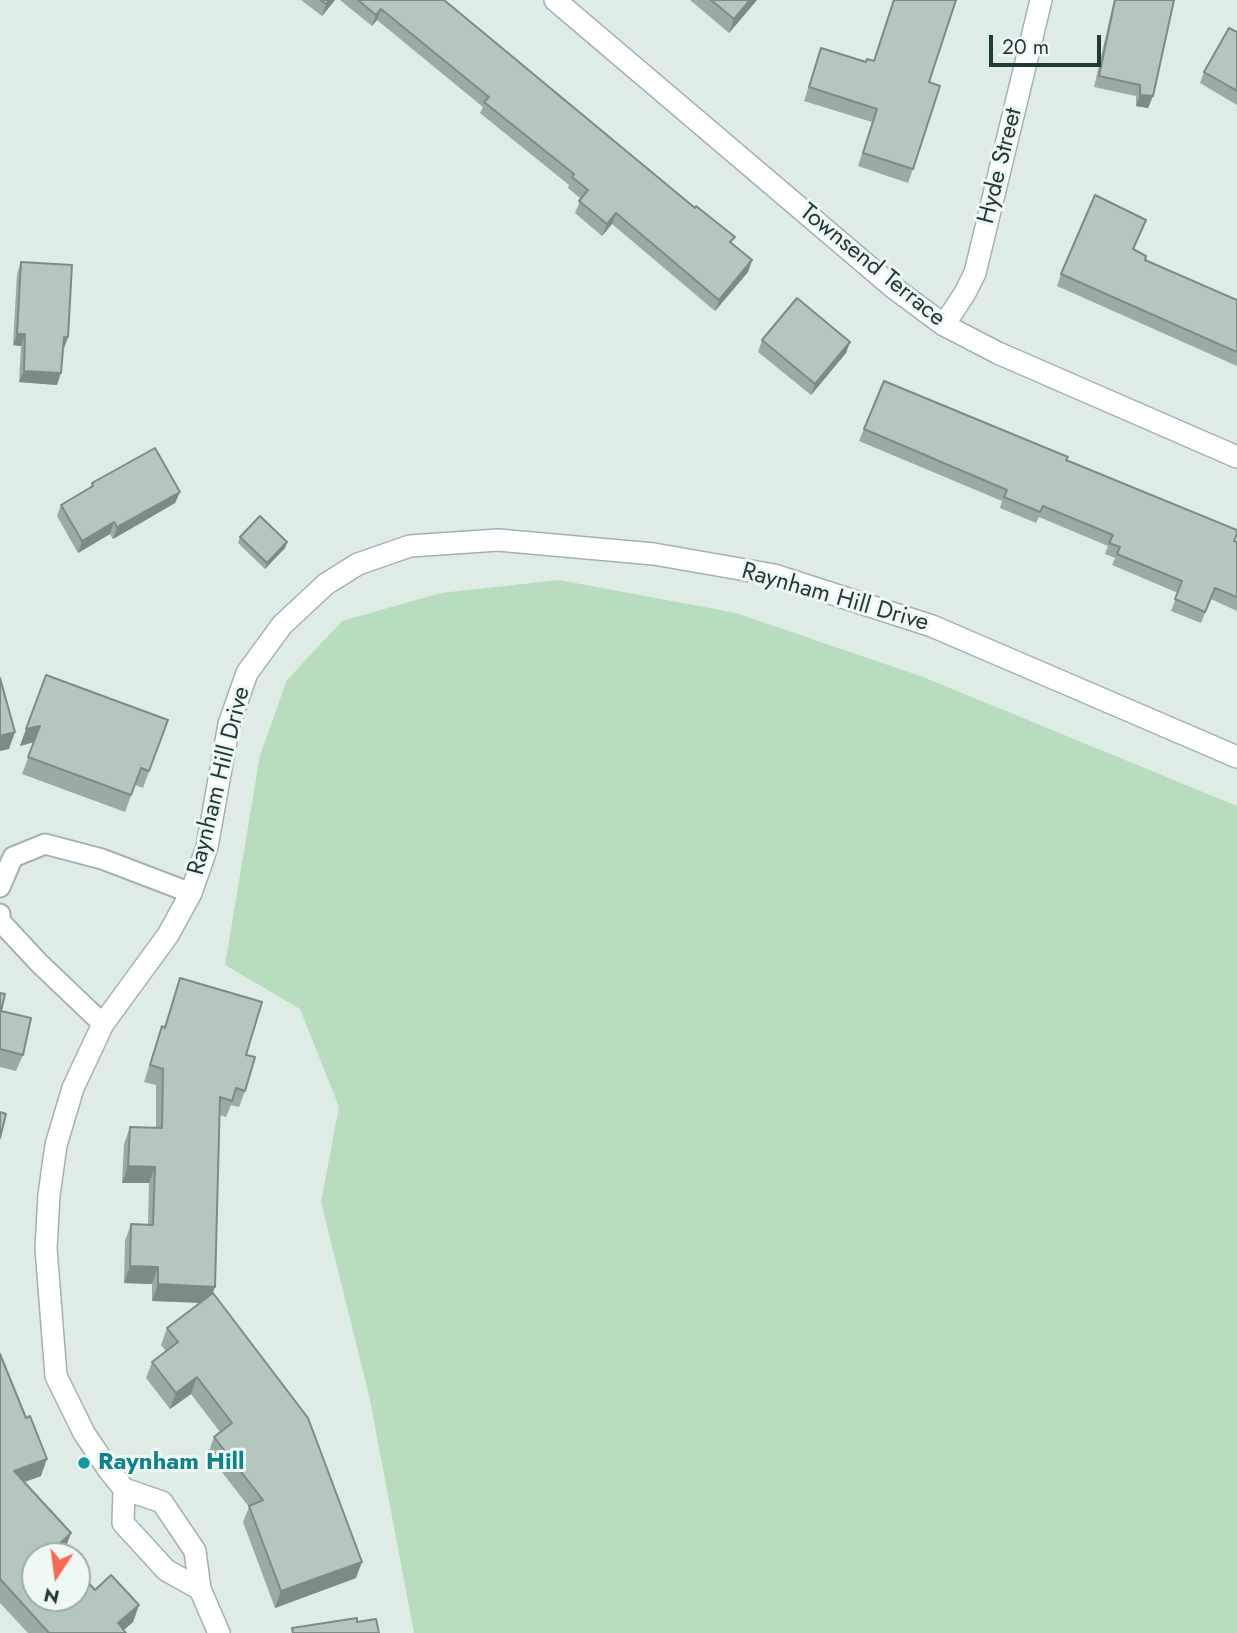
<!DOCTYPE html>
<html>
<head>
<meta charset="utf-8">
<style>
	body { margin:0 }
	#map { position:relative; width:1237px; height:1633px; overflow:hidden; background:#dfebe5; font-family:Jost,sans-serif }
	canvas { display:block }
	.north { position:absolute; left:21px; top:1542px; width:70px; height:70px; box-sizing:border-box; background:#f0f8f3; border:2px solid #9cada5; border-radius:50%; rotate:193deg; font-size:19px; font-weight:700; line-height:28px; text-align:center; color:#1f3c31 }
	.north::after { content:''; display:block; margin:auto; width:24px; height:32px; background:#f76a51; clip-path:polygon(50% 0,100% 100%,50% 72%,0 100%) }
	.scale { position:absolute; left:989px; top:35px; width:112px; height:32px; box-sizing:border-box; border:4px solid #1f3c31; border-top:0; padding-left:9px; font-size:21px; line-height:24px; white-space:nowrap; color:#1f3c31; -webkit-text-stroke:5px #f0f8f3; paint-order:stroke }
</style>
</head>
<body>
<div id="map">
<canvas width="1237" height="1633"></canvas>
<div class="north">N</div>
<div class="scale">20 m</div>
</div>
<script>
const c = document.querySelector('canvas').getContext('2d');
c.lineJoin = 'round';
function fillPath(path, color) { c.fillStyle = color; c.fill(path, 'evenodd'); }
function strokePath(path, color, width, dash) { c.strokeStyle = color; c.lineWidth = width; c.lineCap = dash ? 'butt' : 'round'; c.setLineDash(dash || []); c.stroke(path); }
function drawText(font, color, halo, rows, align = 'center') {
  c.font = font + ' Jost,sans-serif'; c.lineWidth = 6; c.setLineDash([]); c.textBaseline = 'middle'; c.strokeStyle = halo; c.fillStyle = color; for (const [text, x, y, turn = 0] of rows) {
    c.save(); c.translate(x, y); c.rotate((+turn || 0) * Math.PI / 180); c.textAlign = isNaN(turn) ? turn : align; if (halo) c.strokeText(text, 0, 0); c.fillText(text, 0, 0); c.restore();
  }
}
fillPath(new Path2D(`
	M 559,580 L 736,613 L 923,677 L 1237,806 L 1237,1633 L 414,1633 L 370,1400 L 321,1202 L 339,1107 L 300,1009 L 225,965 L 260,755 L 287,680 L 342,621 L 441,593 Z`), '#b7ddbe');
const service = new Path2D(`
	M 0,887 L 13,857 L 45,844 L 102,859 L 191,893
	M 0,914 L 0,921 L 39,963 L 103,1024`);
const minor = new Path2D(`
	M 555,0 L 894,288 L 944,325 L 998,353 L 1237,457
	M 944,325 L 965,293 L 975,273 L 1041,0
	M 124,1489 L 123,1523 L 166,1570 L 200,1589
	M 219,1633 L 200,1589 L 195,1551 L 162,1502 L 124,1489 L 108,1469 L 84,1433 L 56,1376 L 46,1248 L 49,1195 L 56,1145 L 73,1088 L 103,1024 L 168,935 L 191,893 L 207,847 L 229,724 L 247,673 L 282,625 L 326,584 L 358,564 L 410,546 L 498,540 L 654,554 L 774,575 L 932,626 L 1237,757`);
strokePath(service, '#a2b3ab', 23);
strokePath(minor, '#a2b3ab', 24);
strokePath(service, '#fff', 19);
strokePath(minor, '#fff', 21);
fillPath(new Path2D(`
	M 301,0 L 335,0 L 322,16 Z
	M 340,0 L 444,0 L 752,260 L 748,272 L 715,311 L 612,224 L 602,236 L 575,213 L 581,199 L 568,188 L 569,185 L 480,113 L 483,107 L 377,20 L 372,26 Z
	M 690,0 L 757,0 L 729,33 Z
	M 893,0 L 956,0 L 929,82 L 913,169 L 908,183 L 858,166 L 872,122 L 804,101 L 821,48 L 866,62 L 874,61 Z
	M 1114,0 L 1174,0 L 1153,96 L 1148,108 L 1136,106 L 1136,96 L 1094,87 Z
	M 1237,32 L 1237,105 L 1200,83 L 1204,72 Z
	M 1146,220 L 1133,250 L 1145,260 L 1237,300 L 1237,366 L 1057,286 L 1061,274 Z
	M 21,262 L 68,337 L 64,348 L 63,348 L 57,385 L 19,382 L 21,346 L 13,345 L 17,274 Z
	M 762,340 L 850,342 L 846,353 L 811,395 L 758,352 Z
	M 864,429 L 1066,460 L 1237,542 L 1237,611 L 1211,599 L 1201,623 L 1171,611 L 1178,593 L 1112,565 L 1115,558 L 1105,554 L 1108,546 L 1039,517 L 1036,523 L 1000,508 L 1002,501 L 859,441 Z
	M 92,483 L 180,492 L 175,503 L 113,539 L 110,534 L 78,553 L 57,516 L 61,505 L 91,488 Z
	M 240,537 L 287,542 L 285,548 L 265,569 L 238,543 Z
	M 46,675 L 168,720 L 143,788 L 135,785 L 125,812 L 22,774 L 34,742 L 20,746 Z
	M 180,978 L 246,1055 L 245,1091 L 239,1107 L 231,1105 L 226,1117 L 220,1115 L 213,1293 L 356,1578 L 275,1608 L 243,1522 L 249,1507 L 208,1454 L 214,1437 L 220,1432 L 191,1394 L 170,1409 L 146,1378 L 152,1362 L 166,1351 L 161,1345 L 167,1328 L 200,1303 L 152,1301 L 152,1284 L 124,1283 L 125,1241 L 131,1224 L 148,1225 L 149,1183 L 122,1183 L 124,1144 L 130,1127 L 156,1128 L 156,1085 L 144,1082 L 156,1043 L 162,1026 L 164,1027 Z
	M 0,993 L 1,1011 L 23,1055 L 16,1071 L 0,1067 Z
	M 0,1354 L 41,1476 L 24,1482 L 71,1533 L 65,1549 L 61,1553 L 95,1590 L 139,1605 L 133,1622 L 124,1630 L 126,1633 L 28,1633 L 0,1603 Z`), '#9baaa3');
fillPath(new Path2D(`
	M 329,0 L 335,0 L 322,16 L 326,4 Z
	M 750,0 L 757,0 L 729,33 L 734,19 Z
	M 381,9 L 377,20 L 372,26 L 376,15 Z
	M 1140,95 L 1153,96 L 1148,108 L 1136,106 Z
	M 616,213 L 612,224 L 602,236 L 607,224 Z
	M 752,260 L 748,272 L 715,311 L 719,300 Z
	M 17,334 L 25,334 L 21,346 L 13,345 Z
	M 64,337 L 68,337 L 64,348 L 59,348 Z
	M 850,342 L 846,353 L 811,395 L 815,384 Z
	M 24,371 L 61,373 L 57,385 L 19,382 Z
	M 180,492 L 175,503 L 113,539 L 117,527 Z
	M 114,522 L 110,534 L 78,553 L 82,541 Z
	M 287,542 L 285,548 L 265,569 L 267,563 Z
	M 40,726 L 34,742 L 20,746 L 26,729 Z
	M 15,732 L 9,749 L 0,751 L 0,736 Z
	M 128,1166 L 155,1167 L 149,1183 L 122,1183 Z
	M 130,1266 L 158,1267 L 152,1284 L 124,1283 Z
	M 158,1284 L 215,1287 L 209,1303 L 152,1301 Z
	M 197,1377 L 191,1394 L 170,1409 L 176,1393 Z
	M 47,1459 L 41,1476 L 8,1488 L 14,1471 Z
	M 71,1533 L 65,1549 L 58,1556 L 56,1547 Z
	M 362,1562 L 356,1578 L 275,1608 L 281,1591 Z
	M 139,1605 L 133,1622 L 120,1633 L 118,1623 Z`), '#7e8b84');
const building = new Path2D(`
	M 320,0 L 329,0 L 326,4 Z
	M 358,0 L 444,0 L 695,208 L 696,206 L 735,237 L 730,242 L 752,260 L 719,300 L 616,213 L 607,224 L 579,201 L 588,190 L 572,177 L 574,174 L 484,102 L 489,97 L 381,9 L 376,15 Z
	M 711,0 L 750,0 L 734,19 Z
	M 894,0 L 956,0 L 929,82 L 940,86 L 913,169 L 863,153 L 877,109 L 809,87 L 821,48 L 866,62 L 867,59 L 874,61 Z
	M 1115,0 L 1174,0 L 1153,96 L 1140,95 L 1140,85 L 1099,76 Z
	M 1229,28 L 1237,32 L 1237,91 L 1204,72 Z
	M 1095,195 L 1146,220 L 1133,249 L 1146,256 L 1145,260 L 1237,300 L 1237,352 L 1061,274 Z
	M 21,262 L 72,265 L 68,337 L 64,337 L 61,373 L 24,371 L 25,334 L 17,334 Z
	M 797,298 L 850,342 L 815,384 L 762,340 Z
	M 884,381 L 1068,457 L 1066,460 L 1237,530 L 1237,534 L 1234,541 L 1237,542 L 1237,597 L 1215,588 L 1205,612 L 1175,599 L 1182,581 L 1117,554 L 1120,547 L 1109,543 L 1113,535 L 1043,506 L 1040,512 L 1004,497 L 1007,490 L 864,429 Z
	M 155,448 L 180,492 L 117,527 L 114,522 L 82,541 L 61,505 L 93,486 L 92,483 Z
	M 260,516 L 287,542 L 267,563 L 240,537 Z
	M 46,675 L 168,720 L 149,771 L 141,768 L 131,795 L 28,757 L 40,726 L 26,729 Z
	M 0,678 L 15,732 L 0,736 Z
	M 180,978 L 262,1002 L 246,1055 L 255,1057 L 245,1091 L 236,1088 L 232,1101 L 220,1097 L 215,1287 L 158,1284 L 158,1267 L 130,1266 L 131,1224 L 153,1225 L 155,1167 L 128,1166 L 130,1127 L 162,1128 L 163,1069 L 150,1065 L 162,1026 L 165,1028 Z
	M 0,993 L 5,994 L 1,1011 L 31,1018 L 23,1055 L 0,1049 Z
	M 0,1112 L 6,1114 L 0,1138 Z
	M 213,1293 L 308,1418 L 362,1562 L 281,1591 L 249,1506 L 263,1500 L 214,1437 L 232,1423 L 197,1377 L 176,1393 L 152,1362 L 178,1342 L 167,1328 Z
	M 0,1354 L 26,1418 L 30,1416 L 47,1459 L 14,1471 L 71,1533 L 56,1547 L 64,1556 L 35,1556 L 35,1598 L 77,1598 L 77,1570 L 95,1590 L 111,1575 L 139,1605 L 118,1623 L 126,1633 L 49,1633 L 0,1579 Z
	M 357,1618 L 357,1622 L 376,1619 L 379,1633 L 293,1633 L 292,1628 Z`);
fillPath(building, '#b4c6bd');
strokePath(building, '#7e8b84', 2);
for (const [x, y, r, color] of [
	[84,1463,7,"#0f9aa8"]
]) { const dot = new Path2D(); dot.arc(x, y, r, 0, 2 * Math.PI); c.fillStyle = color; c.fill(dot); strokePath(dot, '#f0f8f3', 2.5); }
drawText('24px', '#1f3c31', '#f0f8f3', [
	["Hyde Street",1001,166,-76],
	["Townsend Terrace",872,266,39],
	["Raynham Hill Drive",835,598,16],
	["Raynham Hill Drive",220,781,-76]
]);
drawText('bold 24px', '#0d838f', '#f0f8f3', [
	["Raynham Hill",98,1463]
], 'left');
</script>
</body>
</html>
